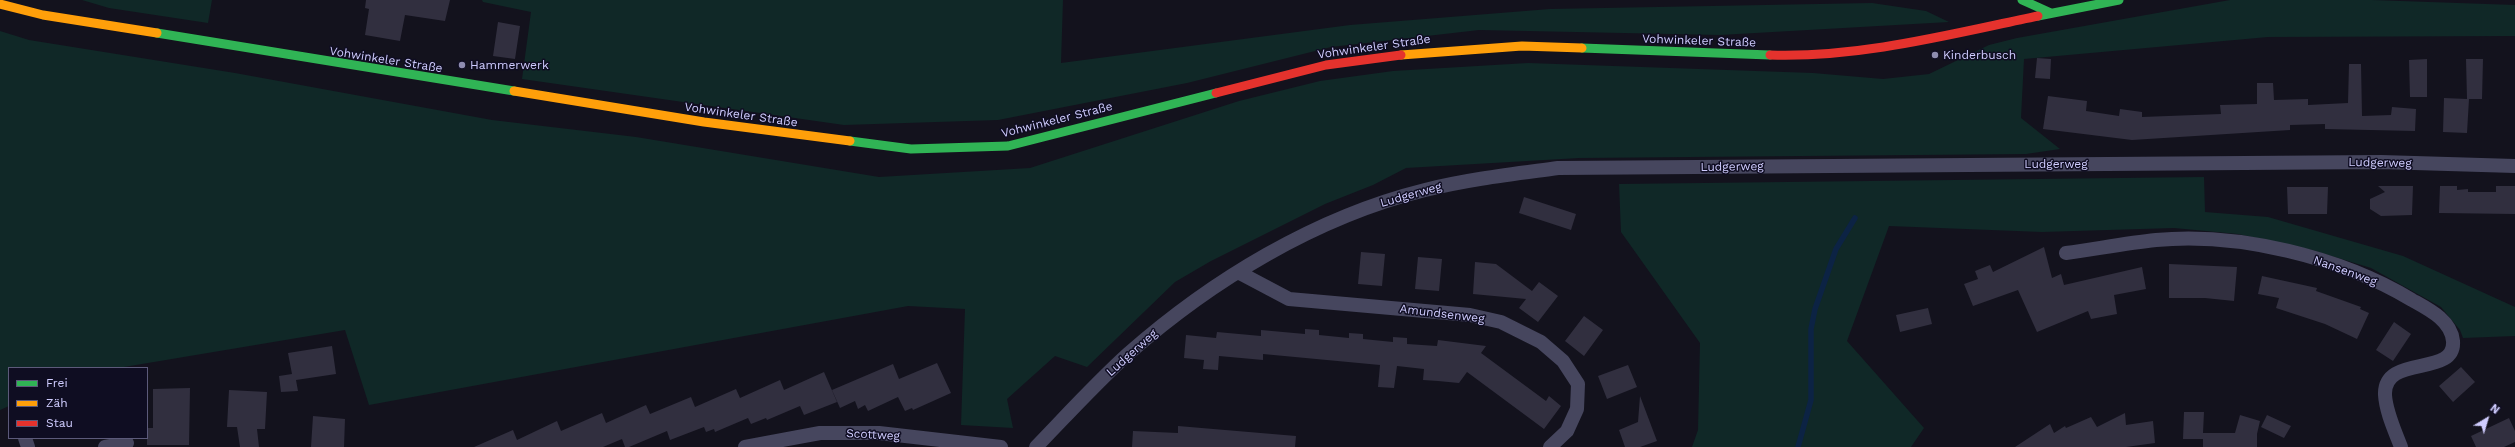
<!DOCTYPE html>
<html>
<head>
<meta charset="utf-8">
<style>
	body { margin:0 }
	#map { position:relative; width:2515px; height:447px; overflow:hidden; background:#13121d; font-family:"Work Sans",sans-serif }
	canvas { display:block }
	.legend { position:absolute; left:8px; top:367px; width:140px; height:72px; box-sizing:border-box; background:#0f0d22; border:1px solid #5c5a7a; margin:0; padding:5px 7px; list-style:none; font-size:12px; color:#d0cdff }
	.legend li { display:flex; align-items:center; gap:8px; height:20px }
	.legend b { width:20px; border:1px solid #5c5a7a }
	.north { position:absolute; left:2467px; top:399px; width:40px; height:40px; -webkit-text-stroke:3px #0f0d22; paint-order:stroke; rotate:38deg; font-size:11px; font-weight:700; line-height:16px; text-align:center; color:#d0cdff }
	.north::after { content:''; display:block; margin:auto; width:14px; height:18px; background:#d0cdff; clip-path:polygon(50% 0,100% 100%,50% 72%,0 100%) }
</style>
</head>
<body>
<div id="map">
<canvas width="2515" height="447"></canvas>
<ul class="legend">
<li><b style="height:5px;background:#30b455"></b>Frei</li>
<li><b style="height:5px;background:#ff9f0a"></b>Zäh</li>
<li><b style="height:5px;background:#e5322d"></b>Stau</li>
</ul>
<div class="north">N</div>
</div>
<script>
const c = document.querySelector('canvas').getContext('2d');
c.lineJoin = 'round';
function fillPath(path, color) { c.fillStyle = color; c.fill(path, 'evenodd'); }
function strokePath(path, color, width, dash) { c.strokeStyle = color; c.lineWidth = width; c.lineCap = dash ? 'butt' : 'round'; c.setLineDash(dash || []); c.stroke(path); }
function drawText(font, color, halo, rows, align = 'center') {
  c.font = font + ' "Work Sans",sans-serif'; c.lineWidth = 3; c.setLineDash([]); c.textBaseline = 'middle'; c.strokeStyle = halo; c.fillStyle = color; for (const [text, x, y, turn = 0] of rows) {
    c.save(); c.translate(x, y); c.rotate((+turn || 0) * Math.PI / 180); c.textAlign = isNaN(turn) ? turn : align; if (halo) c.strokeText(text, 0, 0); c.fillText(text, 0, 0); c.restore();
  }
}
fillPath(new Path2D(`
	M 82,0 L 212,0 L 208,23 L 109,8 Z
	M 482,0 L 1063,0 L 1061,63 L 1350,25 L 1550,9 L 1872,3 L 1926,11 L 1949,22 L 1720,35 L 1479,30 L 1331,47 L 1187,83 L 998,120 L 844,125 L 522,79 L 531,12 L 483,2 Z
	M 2230,0 L 2372,0 L 2515,5 L 2515,36 L 2268,37 L 2024,59 L 2021,118 L 2060,149 L 2026,154 L 1579,158 L 1406,168 L 1373,185 L 1325,204 L 1211,261 L 1175,282 L 1087,367 L 1055,356 L 1007,399 L 1013,428 L 961,425 L 965,309 L 908,306 L 369,405 L 345,330 L 118,368 L 9,368 L 9,406 L 0,410 L 0,31 L 29,40 L 235,73 L 492,120 L 636,137 L 879,177 L 1030,168 L 1239,101 L 1320,81 L 1393,71 L 1528,63 L 1813,73 L 1883,79 L 1929,74 L 1989,45 L 2017,38 Z
	M 2204,177 L 2205,212 L 2268,217 L 2403,256 L 2515,307 L 2515,336 L 2463,338 L 2460,330 L 2441,307 L 2371,268 L 2312,250 L 2238,234 L 2174,228 L 2042,232 L 1889,226 L 1847,341 L 1924,428 L 1911,447 L 1692,447 L 1698,430 L 1700,343 L 1621,232 L 1619,184 Z`), '#102827');
strokePath(new Path2D(`
	M 1798,447 L 1811,400 L 1811,329 L 1815,309 L 1836,249 L 1855,218`), '#0c2344', 5.5);
fillPath(new Path2D(`
	M 366,0 L 450,0 L 445,21 L 405,15 L 400,41 L 365,35 L 369,9 L 365,8 Z
	M 498,22 L 520,26 L 515,59 L 493,56 Z
	M 2037,58 L 2051,59 L 2050,79 L 2035,78 Z
	M 2427,59 L 2427,97 L 2410,97 L 2409,60 Z
	M 2466,59 L 2483,59 L 2482,99 L 2469,99 L 2467,133 L 2443,132 L 2444,98 L 2467,99 Z
	M 2349,64 L 2361,64 L 2362,116 L 2391,115 L 2392,107 L 2416,109 L 2415,131 L 2325,129 L 2325,124 L 2290,125 L 2290,130 L 2132,140 L 2043,129 L 2048,96 L 2087,101 L 2086,111 L 2119,116 L 2120,109 L 2142,112 L 2142,117 L 2221,114 L 2220,105 L 2257,104 L 2257,83 L 2273,83 L 2274,100 L 2308,99 L 2308,105 L 2348,103 Z
	M 2378,186 L 2413,186 L 2412,215 L 2381,216 L 2370,209 L 2370,199 L 2385,192 Z
	M 2440,186 L 2457,186 L 2457,190 L 2468,189 L 2468,192 L 2496,192 L 2496,186 L 2515,186 L 2515,214 L 2439,213 Z
	M 2287,187 L 2328,187 L 2327,214 L 2288,214 Z
	M 1524,197 L 1576,214 L 1571,230 L 1519,213 Z
	M 2044,247 L 2052,278 L 2061,274 L 2064,285 L 2142,267 L 2146,289 L 2114,295 L 2117,314 L 2091,319 L 2088,311 L 2037,332 L 2018,290 L 1973,306 L 1964,284 L 1978,279 L 1975,271 L 1990,265 L 1993,272 Z
	M 1361,252 L 1385,254 L 1382,286 L 1358,284 Z
	M 1418,257 L 1442,259 L 1439,291 L 1415,289 Z
	M 1475,262 L 1496,264 L 1532,291 L 1539,282 L 1558,296 L 1538,322 L 1519,308 L 1526,299 L 1473,294 Z
	M 2169,264 L 2237,267 L 2234,301 L 2205,298 L 2169,298 Z
	M 2262,276 L 2317,288 L 2316,291 L 2361,307 L 2360,309 L 2369,313 L 2357,339 L 2325,324 L 2276,308 L 2279,298 L 2258,294 Z
	M 1928,308 L 1932,324 L 1900,332 L 1896,315 Z
	M 1584,316 L 1603,330 L 1584,356 L 1565,341 Z
	M 2394,322 L 2411,334 L 2393,361 L 2376,350 Z
	M 1305,329 L 1319,330 L 1319,335 L 1349,338 L 1349,333 L 1363,334 L 1363,339 L 1393,342 L 1393,337 L 1407,338 L 1407,344 L 1437,346 L 1438,340 L 1486,346 L 1481,353 L 1546,401 L 1549,396 L 1561,406 L 1544,429 L 1467,372 L 1459,383 L 1438,381 L 1423,380 L 1424,369 L 1397,366 L 1394,388 L 1378,387 L 1380,365 L 1263,354 L 1263,360 L 1219,356 L 1218,370 L 1203,369 L 1204,360 L 1184,358 L 1186,335 L 1216,338 L 1217,332 L 1261,336 L 1261,330 L 1305,334 Z
	M 332,346 L 336,374 L 296,380 L 298,391 L 281,392 L 279,376 L 292,374 L 288,353 Z
	M 937,363 L 951,393 L 913,410 L 912,408 L 905,411 L 898,397 L 868,411 L 865,405 L 858,409 L 855,401 L 840,408 L 832,390 L 893,364 L 899,379 Z
	M 1628,365 L 1637,387 L 1607,399 L 1598,376 Z
	M 2461,367 L 2475,382 L 2453,402 L 2439,386 Z
	M 824,372 L 837,402 L 804,415 L 800,406 L 767,420 L 766,418 L 751,424 L 748,418 L 715,432 L 714,429 L 706,432 L 704,427 L 670,440 L 667,431 L 629,447 L 625,447 L 622,439 L 603,447 L 474,447 L 513,430 L 517,440 L 557,421 L 561,431 L 602,413 L 606,423 L 646,405 L 650,414 L 691,397 L 695,407 L 736,389 L 740,398 L 780,380 L 784,390 Z
	M 190,388 L 189,445 L 147,445 L 147,428 L 153,428 L 153,389 Z
	M 229,390 L 267,392 L 265,429 L 257,429 L 259,447 L 240,447 L 237,427 L 227,427 Z
	M 1640,396 L 1657,441 L 1640,447 L 1625,447 L 1619,430 L 1638,422 Z
	M 2184,412 L 2204,412 L 2203,433 L 2235,433 L 2240,415 L 2260,421 L 2257,434 L 2257,447 L 2203,447 L 2203,439 L 2183,439 Z
	M 2125,413 L 2126,425 L 2153,421 L 2155,443 L 2126,447 L 2015,447 L 2050,424 L 2054,433 L 2065,426 L 2066,428 L 2091,417 L 2097,427 Z
	M 2267,415 L 2291,426 L 2284,438 L 2261,427 Z
	M 313,416 L 345,419 L 344,447 L 311,447 Z
	M 2509,418 L 2515,431 L 2515,442 L 2504,447 L 2476,447 L 2471,436 Z
	M 1178,426 L 1296,436 L 1295,447 L 1132,447 L 1133,431 L 1178,433 Z`), '#312f3f');
strokePath(new Path2D(`
	M 2066,253 C 2096,249 2126,243 2156,240 C 2238,232 2341,257 2412,300 C 2428,309 2451,320 2453,341 C 2456,378 2383,353 2385,395 C 2386,412 2395,431 2401,447
	M 1238,272 L 1289,299 L 1470,315 L 1501,322 L 1541,342 L 1563,361 L 1578,384 L 1577,409 L 1567,431 L 1550,447
	M 25,438 L 28,447
	M 105,447 L 127,443
	M 745,447 L 820,433 L 879,433 L 1001,447
	M 1036,447 C 1066,416 1096,383 1128,354 C 1212,280 1316,217 1425,190 C 1469,179 1514,174 1558,168 L 2381,162 L 2515,166`), '#46465e', 14);
strokePath(new Path2D(`
	M 2022,0 L 2051,13
	M 2038,16 L 2119,0
	M 157,33 L 514,91
	M 1582,48 L 1770,55
	M 850,141 L 911,149 L 1008,146 L 1216,93`), '#30b455', 9);
strokePath(new Path2D(`
	M 0,4 L 43,15 L 157,33
	M 1401,55 L 1522,46 L 1582,48
	M 514,91 L 704,122 L 850,141`), '#ff9f0a', 9);
strokePath(new Path2D(`
	M 1770,55 C 1860,58 1951,34 2038,16
	M 1216,93 L 1326,65 L 1401,55`), '#e5322d', 9);
for (const [x, y, r, color] of [
	[1935,55,4,"#8e8cb0"],
	[462,65,4,"#8e8cb0"]
]) { const dot = new Path2D(); dot.arc(x, y, r, 0, 2 * Math.PI); c.fillStyle = color; c.fill(dot); strokePath(dot, '#0f0d22', 1.5); }
drawText('12px', '#d0cdff', '#0f0d22', [
	["Vohwinkeler Straße",1699,41,2],
	["Vohwinkeler Straße",1374,47,-8],
	["Vohwinkeler Straße",386,60,9],
	["Vohwinkeler Straße",741,115,8],
	["Vohwinkeler Straße",1057,120,-14],
	["Ludgerweg",2380,163,1],
	["Ludgerweg",2056,164],
	["Ludgerweg",1732,167,-1],
	["Ludgerweg",1411,195,-16],
	["Nansenweg",2345,271,20],
	["Amundsenweg",1442,314,7],
	["Ludgerweg",1132,353,-42],
	["Scottweg",873,435,3]
]);
drawText('12px', '#d0cdff', '#0f0d22', [
	["Kinderbusch",1943,55],
	["Hammerwerk",470,65]
], 'left');
</script>
</body>
</html>
